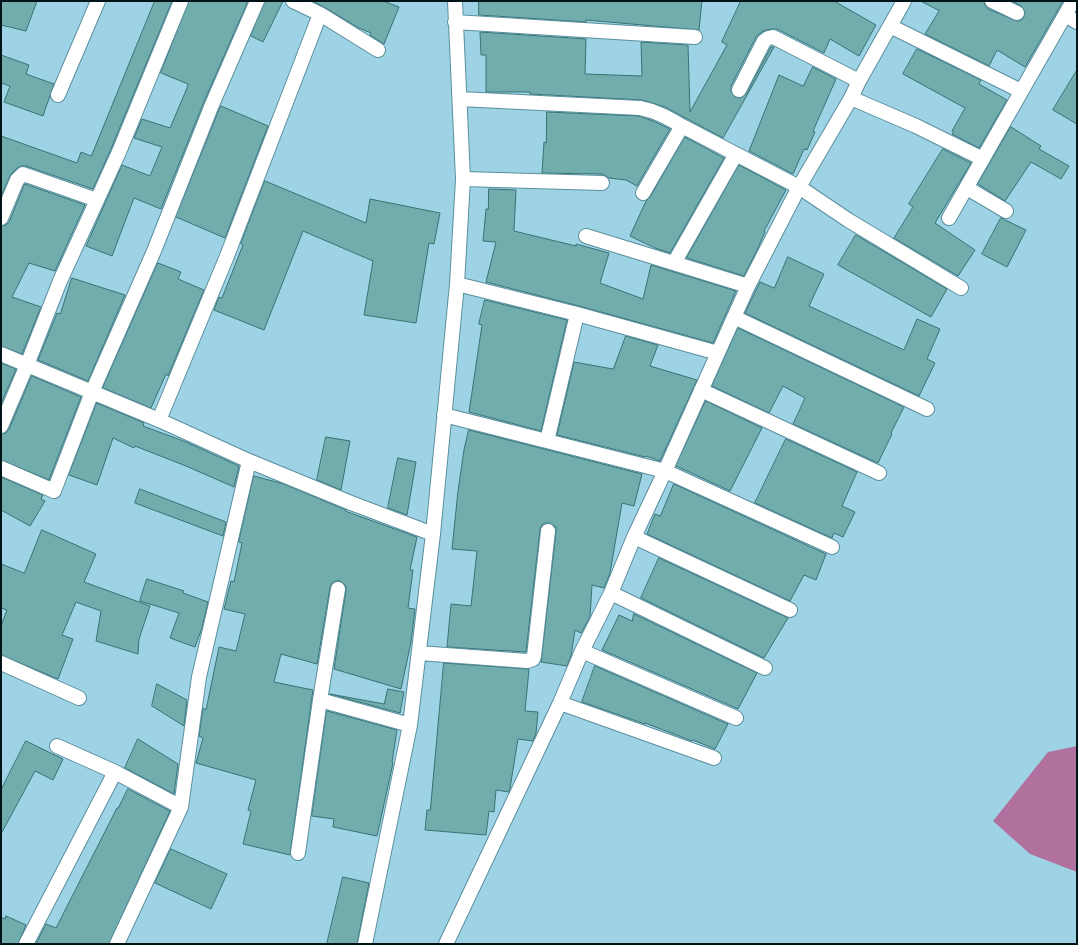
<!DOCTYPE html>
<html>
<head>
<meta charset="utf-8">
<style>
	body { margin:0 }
	#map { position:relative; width:1078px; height:945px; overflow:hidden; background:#9dd3e4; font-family:Helvetica,sans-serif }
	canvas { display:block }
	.frame { position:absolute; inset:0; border:2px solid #001318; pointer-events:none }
</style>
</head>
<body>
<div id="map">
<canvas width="1078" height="945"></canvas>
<div class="frame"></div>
</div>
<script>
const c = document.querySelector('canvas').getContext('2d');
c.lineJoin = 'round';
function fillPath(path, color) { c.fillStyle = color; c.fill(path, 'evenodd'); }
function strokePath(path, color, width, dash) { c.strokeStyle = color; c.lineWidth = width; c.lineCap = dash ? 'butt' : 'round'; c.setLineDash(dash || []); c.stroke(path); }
fillPath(new Path2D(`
	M 1077,746 L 1077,872 L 1030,854 L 993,821 L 1048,752 Z`), '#b1719e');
const building = new Path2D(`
	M 1,1 L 37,1 L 26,31 L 1,25 Z
	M 155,1 L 172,1 L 111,149 L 93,189 L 26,166 L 22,166 L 17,168 L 11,174 L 1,196 L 1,136 L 77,163 L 81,152 L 91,156 Z
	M 189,1 L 248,1 L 203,104 L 161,209 L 134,198 L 112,256 L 86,246 L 122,165 L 150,176 L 162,147 L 134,138 L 142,119 L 170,128 L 187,88 L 188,84 L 161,73 Z
	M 265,1 L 283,1 L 263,42 L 251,36 Z
	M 313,1 L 383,1 L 399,7 L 384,44 L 370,35 L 371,33 L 359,28 L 324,7 Z
	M 479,1 L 702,1 L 699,30 L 586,20 L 586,22 L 479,15 Z
	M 741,1 L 834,1 L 876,25 L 859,56 L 830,39 L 824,53 L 777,29 L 771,29 L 763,31 L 756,37 L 731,86 L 731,91 L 735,97 L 740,98 L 746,94 L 771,47 L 774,47 L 723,138 L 665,107 L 642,100 L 530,94 L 530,92 L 486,92 L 486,55 L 481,55 L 480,32 L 586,39 L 585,74 L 642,76 L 641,42 L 688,45 L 690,112 L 727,45 L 722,42 Z
	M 921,1 L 984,1 L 985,5 L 988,9 L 1017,21 L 1021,20 L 1024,17 L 1025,12 L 1021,6 L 1012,1 L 1063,1 L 1025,67 L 997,50 L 989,66 L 925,34 L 939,11 Z
	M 917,49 L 981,80 L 979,84 L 1007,100 L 979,148 L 952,134 L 954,132 L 952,131 L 965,108 L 903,74 Z
	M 1,55 L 29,65 L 26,74 L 54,84 L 43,116 L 4,102 L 10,86 L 1,83 Z
	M 813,67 L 836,79 L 813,131 L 815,132 L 807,150 L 804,149 L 793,174 L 749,151 L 779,75 L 803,86 Z
	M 1077,70 L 1077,124 L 1053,110 Z
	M 221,106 L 268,126 L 225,238 L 176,217 Z
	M 547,112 L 639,116 L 653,121 L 670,129 L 637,186 L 626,180 L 609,178 L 602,174 L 542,173 L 544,142 L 546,143 Z
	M 1011,127 L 1041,146 L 1039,149 L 1069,166 L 1061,179 L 1031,162 L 1005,201 L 978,184 Z
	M 685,137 L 724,158 L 670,253 L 655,248 L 630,236 L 646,201 L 650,197 Z
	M 943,149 L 971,163 L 935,223 L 975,250 L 958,276 L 894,238 L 913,207 L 909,204 Z
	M 739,165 L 786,190 L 764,231 L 765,232 L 757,250 L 744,276 L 687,258 Z
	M 265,181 L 366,223 L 370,199 L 440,213 L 434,244 L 429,243 L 416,323 L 364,315 L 373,261 L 303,231 L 264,330 L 214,310 L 219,297 L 222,298 L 243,245 L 241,244 Z
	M 25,184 L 85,205 L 55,271 L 29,263 L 12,297 L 41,307 L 22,354 L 1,346 L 1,226 L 6,225 L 9,222 Z
	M 489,189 L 516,190 L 514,231 L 576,246 L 576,244 L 609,253 L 600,283 L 643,299 L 651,265 L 736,291 L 713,343 L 579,306 L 486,282 L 496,242 L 483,241 L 486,209 L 488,209 Z
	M 1001,218 L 1026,230 L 1007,267 L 982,254 Z
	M 856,235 L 947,289 L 931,317 L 838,265 Z
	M 788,257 L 824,274 L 809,306 L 904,350 L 917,319 L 940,329 L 927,359 L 935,363 L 919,396 L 745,313 L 760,282 L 774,288 Z
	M 158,263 L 181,272 L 178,279 L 204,290 L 168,376 L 166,374 L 151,408 L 103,388 Z
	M 72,278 L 125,295 L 88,381 L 38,360 L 57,313 L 60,314 Z
	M 485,300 L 567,320 L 541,431 L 469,412 L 482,325 L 479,324 Z
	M 738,328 L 904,407 L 891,433 L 892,434 L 878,463 L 793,424 L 805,398 L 783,386 L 769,413 L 712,386 Z
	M 626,336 L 658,345 L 650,366 L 697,380 L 660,461 L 646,456 L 645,457 L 557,435 L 574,362 L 613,369 Z
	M 1,363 L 16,369 L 1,404 Z
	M 32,376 L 81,397 L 49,480 L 1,460 L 1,434 L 6,433 L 9,429 Z
	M 706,401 L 762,428 L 730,491 L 676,466 Z
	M 97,403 L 144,423 L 143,426 L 186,442 L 239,466 L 234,487 L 186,466 L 135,446 L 134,448 L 113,438 L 97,485 L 69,475 Z
	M 469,430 L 642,474 L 634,506 L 622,503 L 610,573 L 604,588 L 592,585 L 590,617 L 581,633 L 575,630 L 571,656 L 567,666 L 541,662 L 556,532 L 556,527 L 549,523 L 544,523 L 541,526 L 540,530 L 526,652 L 447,647 L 451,604 L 471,606 L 477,551 L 452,549 L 458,491 L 464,450 Z
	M 326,437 L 350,441 L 341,490 L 317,480 Z
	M 786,439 L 857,472 L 842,506 L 855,512 L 843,537 L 834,533 L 832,538 L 755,503 Z
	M 398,458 L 416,462 L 407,515 L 388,508 Z
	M 254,476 L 284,484 L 346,510 L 345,511 L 417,537 L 410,570 L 413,570 L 408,608 L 415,609 L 411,642 L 401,689 L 334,669 L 346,590 L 346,586 L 340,581 L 335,581 L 331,584 L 330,588 L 317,664 L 281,654 L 274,682 L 313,690 L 290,855 L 243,844 L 251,811 L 248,810 L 256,780 L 196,763 L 203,738 L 199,736 L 203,708 L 206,710 L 219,647 L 236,651 L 245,614 L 224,609 L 231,581 L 234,582 L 242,543 L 239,542 Z
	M 1,477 L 43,495 L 41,499 L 45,501 L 30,526 L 1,510 Z
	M 674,484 L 826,554 L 816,580 L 804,575 L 790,601 L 647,534 L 655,514 L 660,516 Z
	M 140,489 L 226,522 L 223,536 L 135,503 Z
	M 42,530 L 96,554 L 84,582 L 150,606 L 139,639 L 138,654 L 96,641 L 101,611 L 76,602 L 62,635 L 73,639 L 58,679 L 1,655 L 1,626 L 7,610 L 1,608 L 1,564 L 24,573 Z
	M 659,558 L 788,618 L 764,658 L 641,598 Z
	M 147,579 L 184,591 L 183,593 L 208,602 L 202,628 L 195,647 L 170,638 L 179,613 L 140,601 Z
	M 634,614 L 757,673 L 738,709 L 602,650 L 619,615 L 632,621 Z
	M 444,663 L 529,669 L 525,711 L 538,712 L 536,733 L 533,741 L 518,739 L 510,788 L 509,792 L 496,790 L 494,812 L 489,811 L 486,835 L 425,830 L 427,810 L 430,810 Z
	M 595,666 L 728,724 L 715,749 L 693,740 L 692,741 L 645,723 L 645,724 L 582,702 Z
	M 157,684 L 187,700 L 184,726 L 152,706 Z
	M 388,689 L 404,692 L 400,713 L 330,694 L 384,704 Z
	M 327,711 L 397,730 L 392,762 L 393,763 L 377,836 L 333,827 L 334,819 L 312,816 Z
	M 138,739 L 178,764 L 174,794 L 125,768 Z
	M 26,741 L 63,759 L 53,780 L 35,771 L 1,834 L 1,790 Z
	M 128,789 L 170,811 L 109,944 L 36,944 L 46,924 L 56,928 L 117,808 L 118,808 Z
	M 171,849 L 227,874 L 211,909 L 155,883 Z
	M 343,877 L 369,883 L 357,944 L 327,944 Z
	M 6,916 L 26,925 L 18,944 L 1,944 L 1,917 L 5,919 Z`);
fillPath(building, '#72adae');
strokePath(building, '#387274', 1);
const minor = new Path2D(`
	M 293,1 L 320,14 L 378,50
	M 992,1 L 1017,13
	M 1065,15 L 1077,22
	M 455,22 L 695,37
	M 890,26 L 1021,91
	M 739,90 L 764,41 L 768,38 L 773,37 L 859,81
	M 58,95 L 98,1
	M 851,98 L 916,126 L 983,159
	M 460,99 L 640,108 C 656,111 668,118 682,126 L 799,187 L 848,220 L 961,288
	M 463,179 L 602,183
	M 967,188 L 1006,211
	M 643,193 L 682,126
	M 1,218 L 17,180 L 23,174 L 97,200
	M 949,218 L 1073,1
	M 586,236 L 748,286
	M 674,263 L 736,154
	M 457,284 L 577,314 L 547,441
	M 577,314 L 718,353
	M 734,317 L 927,409
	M 1,354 L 159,420 L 249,461 L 351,503 L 433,534
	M 701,390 L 879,473
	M 444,415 L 665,471 L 832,547
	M 159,420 L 227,256 L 320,14
	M 1,426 L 27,365 L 60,281 L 119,152 L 181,1
	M 1,468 L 54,491 L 92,392 L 154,251 L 211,107 L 257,1
	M 634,537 L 790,610
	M 611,593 L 765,668
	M 582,651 L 736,718
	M 419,653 L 527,661 L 533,659 L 534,656 L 548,531
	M 1,663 L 79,698
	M 320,700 L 410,725
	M 560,703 L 714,758
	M 57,746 L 115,772 L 181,807
	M 298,853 L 320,700 L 338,589
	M 26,944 L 115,772
	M 117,944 L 181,807 L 199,677 L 249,461
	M 365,944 L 410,725 L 433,534 L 457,284 L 463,179 L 455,1
	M 446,944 L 560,703 L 582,651 L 611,593 L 634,537 L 665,471 L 748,286 L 799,187 L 851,98 L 859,81 L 904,1`);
strokePath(minor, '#5a8f9e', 16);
strokePath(minor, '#fff', 14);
</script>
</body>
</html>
